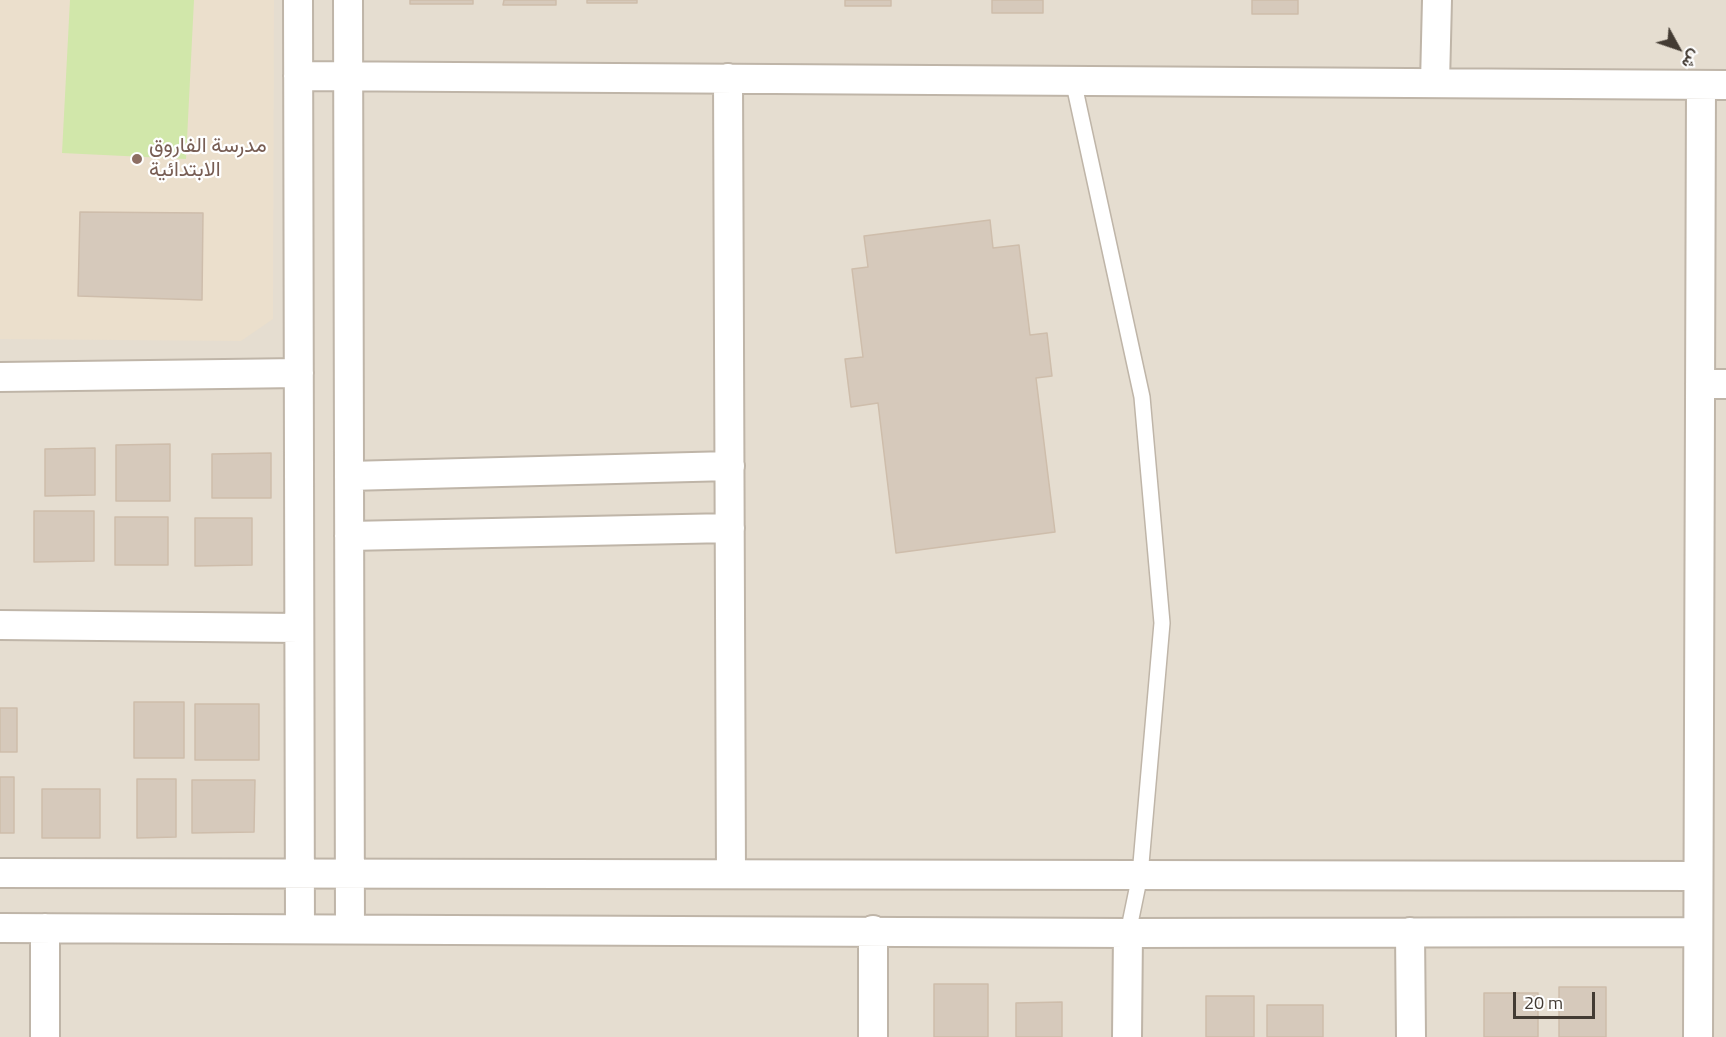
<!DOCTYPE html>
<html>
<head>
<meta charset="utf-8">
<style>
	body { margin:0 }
	#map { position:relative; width:1726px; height:1037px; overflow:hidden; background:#f1ebe2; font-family:"Titillium Web",Vazirmatn,sans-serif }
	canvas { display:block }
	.north { position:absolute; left:1648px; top:18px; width:60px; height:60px; -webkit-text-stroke:4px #fff; paint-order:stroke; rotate:130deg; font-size:16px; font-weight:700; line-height:24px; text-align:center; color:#433b33 }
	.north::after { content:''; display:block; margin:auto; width:21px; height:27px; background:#433b33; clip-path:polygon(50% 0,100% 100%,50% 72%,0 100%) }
	.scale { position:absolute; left:1513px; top:992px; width:82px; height:27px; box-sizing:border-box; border:3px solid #433b33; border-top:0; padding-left:8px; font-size:18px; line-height:21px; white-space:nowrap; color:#433b33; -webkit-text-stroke:4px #fff; paint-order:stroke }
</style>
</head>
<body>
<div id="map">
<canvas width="1726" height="1037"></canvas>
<div class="north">ش</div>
<div class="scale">20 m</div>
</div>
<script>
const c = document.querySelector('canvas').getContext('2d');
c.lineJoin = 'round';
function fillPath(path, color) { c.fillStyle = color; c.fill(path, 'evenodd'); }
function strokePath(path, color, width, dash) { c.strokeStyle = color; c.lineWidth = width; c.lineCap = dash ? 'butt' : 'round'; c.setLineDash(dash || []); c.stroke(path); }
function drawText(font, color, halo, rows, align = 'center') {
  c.font = font + ' "Titillium Web",Vazirmatn,sans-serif'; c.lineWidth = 4.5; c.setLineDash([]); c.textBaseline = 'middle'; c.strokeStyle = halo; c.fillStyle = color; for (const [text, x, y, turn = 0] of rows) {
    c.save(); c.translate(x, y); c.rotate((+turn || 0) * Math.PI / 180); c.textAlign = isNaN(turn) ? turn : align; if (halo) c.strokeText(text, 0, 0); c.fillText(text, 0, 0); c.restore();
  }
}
fillPath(new Path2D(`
	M 0,0 L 1726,0 L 1726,1037 L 0,1037 Z`), '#e5ddd0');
fillPath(new Path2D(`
	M 0,0 L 274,0 L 273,319 L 241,341 L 0,339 Z`), '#ebdfcc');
fillPath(new Path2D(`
	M 70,0 L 194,0 L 186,159 L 62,153 Z`), '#d1e7aa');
const building = new Path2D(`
	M 410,0 L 473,0 L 473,4 L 410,4 Z
	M 504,0 L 556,0 L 556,5 L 503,5 Z
	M 587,0 L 637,0 L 637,3 L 587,3 Z
	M 845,0 L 891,0 L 891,6 L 845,6 Z
	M 992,0 L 1043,0 L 1043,13 L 992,13 Z
	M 1252,0 L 1298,0 L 1298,14 L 1252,14 Z
	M 80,212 L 203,213 L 202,300 L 78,296 Z
	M 990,220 L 993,248 L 1019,245 L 1030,335 L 1047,333 L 1052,376 L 1036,378 L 1055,532 L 896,553 L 878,403 L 851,407 L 845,359 L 863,357 L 852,269 L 868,267 L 864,236 Z
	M 170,444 L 170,501 L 116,501 L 116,445 Z
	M 95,448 L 95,495 L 45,496 L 45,449 Z
	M 271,453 L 271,498 L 212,498 L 212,454 Z
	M 34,511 L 94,511 L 94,561 L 34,562 Z
	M 115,517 L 168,517 L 168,565 L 115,565 Z
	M 195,518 L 252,518 L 252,565 L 195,566 Z
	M 134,702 L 184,702 L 184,758 L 134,758 Z
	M 195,704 L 259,704 L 259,760 L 195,760 Z
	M 0,708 L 17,708 L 17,752 L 0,752 Z
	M 0,777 L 14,777 L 14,833 L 0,833 Z
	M 137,779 L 176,779 L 176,837 L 137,838 Z
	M 192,780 L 255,780 L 254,832 L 192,833 Z
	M 42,789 L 100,789 L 100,838 L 42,838 Z
	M 934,984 L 988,984 L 988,1037 L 934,1037 Z
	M 1559,987 L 1606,987 L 1606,1037 L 1559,1037 Z
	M 1484,993 L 1538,993 L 1538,1037 L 1484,1037 Z
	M 1206,996 L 1254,996 L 1254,1037 L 1206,1037 Z
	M 1062,1002 L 1062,1037 L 1016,1037 L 1016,1003 Z
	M 1267,1005 L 1323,1005 L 1323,1037 L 1267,1037 Z`);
fillPath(building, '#d6c9bb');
strokePath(building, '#cebdab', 1.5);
const service = new Path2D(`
	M 1073,80 L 1142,397 L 1162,623 L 1140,875 L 1128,933`);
const minor = new Path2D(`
	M 298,0 L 300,929
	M 348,0 L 350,929
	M 298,76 L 1726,85
	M 728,78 L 731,874
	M 1435,83 L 1437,0
	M 0,377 L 299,373
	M 1700,384 L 1726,384
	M 349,476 L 730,466
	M 349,536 L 730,528
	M 0,625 L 299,628
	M 0,873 L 1698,876
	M 0,928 L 1128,933 L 1698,932
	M 1410,932 L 1411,1037
	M 45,1037 L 45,928
	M 873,1037 L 873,930
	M 1127,1037 L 1128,933
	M 1698,1037 L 1701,85`);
strokePath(service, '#bfb5a8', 18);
strokePath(minor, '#bfb5a8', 32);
strokePath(service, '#fff', 15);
strokePath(minor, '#fff', 28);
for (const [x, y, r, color] of [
	[137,159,6,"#8d6e63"]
]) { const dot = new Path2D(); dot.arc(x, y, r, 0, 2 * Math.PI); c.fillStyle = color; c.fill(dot); strokePath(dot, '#fff', 2); }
drawText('21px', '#785e54', '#fff', [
	["مدرسة الفاروق",149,147],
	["الابتدائية",149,171]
], 'left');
</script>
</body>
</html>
